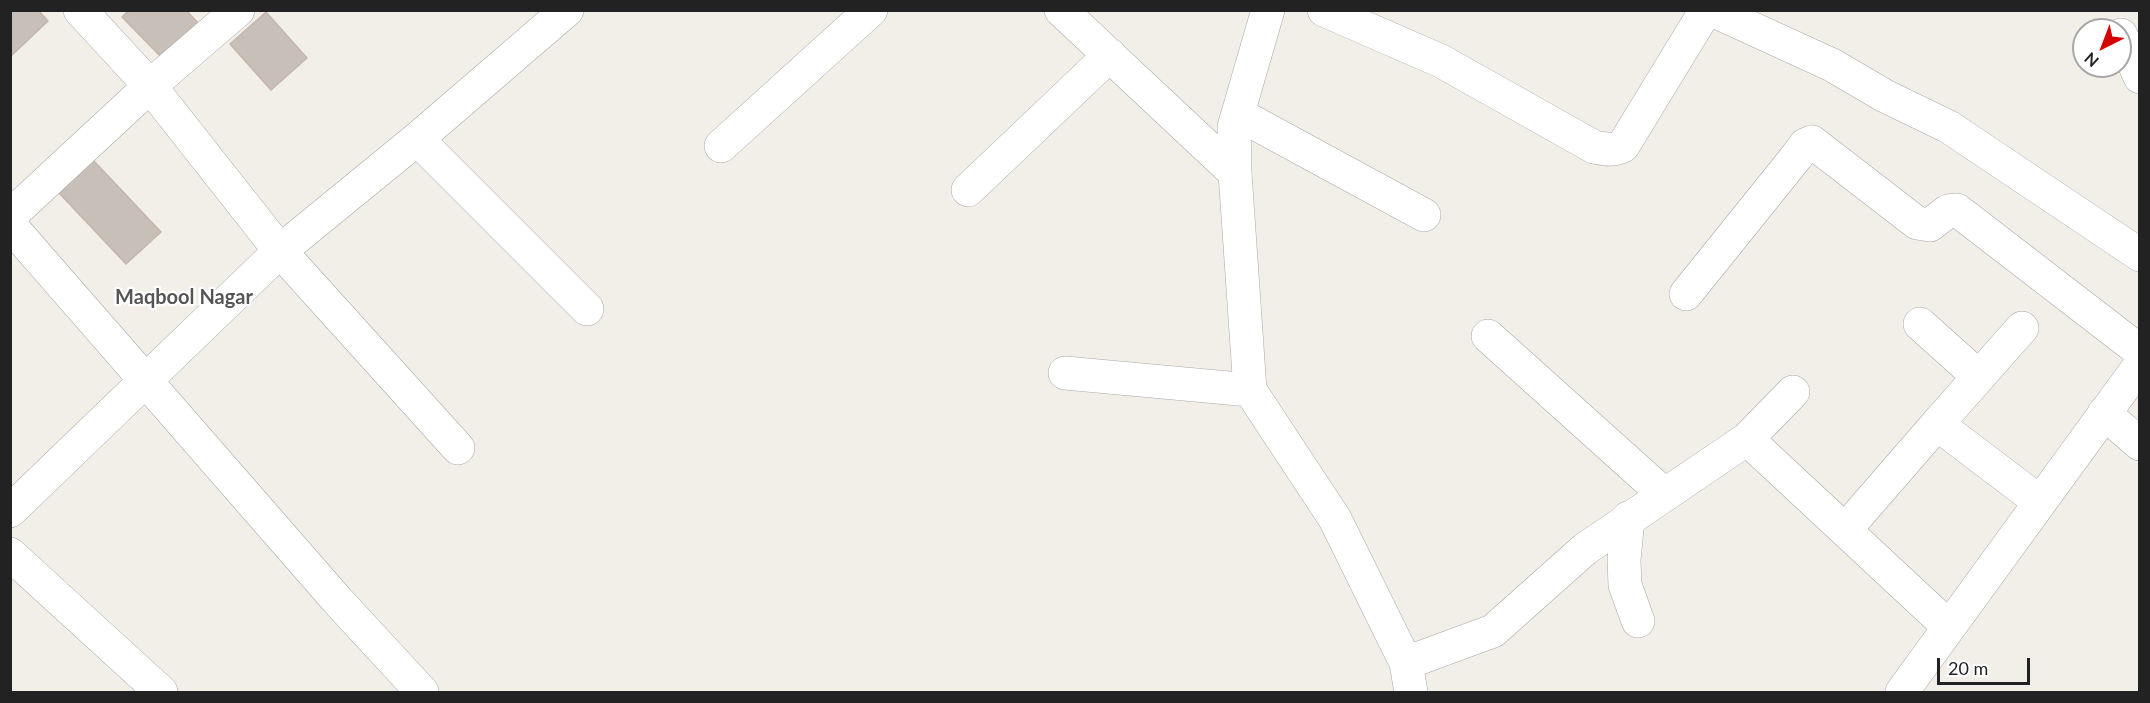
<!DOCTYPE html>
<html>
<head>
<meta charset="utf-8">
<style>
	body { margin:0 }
	#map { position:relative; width:2150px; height:703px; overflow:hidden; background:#f2efe9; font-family:Lato,sans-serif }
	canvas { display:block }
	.frame { position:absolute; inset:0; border:12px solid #222; pointer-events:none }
	.north { position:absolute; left:2072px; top:18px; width:60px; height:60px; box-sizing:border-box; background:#fff; border:2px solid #a7a7a7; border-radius:50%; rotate:222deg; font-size:16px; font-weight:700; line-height:24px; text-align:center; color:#222 }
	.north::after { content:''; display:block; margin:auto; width:21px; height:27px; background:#d40000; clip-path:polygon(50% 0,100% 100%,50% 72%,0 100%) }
	.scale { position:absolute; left:1937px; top:658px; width:93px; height:27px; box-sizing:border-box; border:3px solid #222; border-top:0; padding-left:8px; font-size:18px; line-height:21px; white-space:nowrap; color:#222; -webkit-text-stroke:4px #fff; paint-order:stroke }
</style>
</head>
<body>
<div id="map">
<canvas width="2150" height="703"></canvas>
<div class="frame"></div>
<div class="north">N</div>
<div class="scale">20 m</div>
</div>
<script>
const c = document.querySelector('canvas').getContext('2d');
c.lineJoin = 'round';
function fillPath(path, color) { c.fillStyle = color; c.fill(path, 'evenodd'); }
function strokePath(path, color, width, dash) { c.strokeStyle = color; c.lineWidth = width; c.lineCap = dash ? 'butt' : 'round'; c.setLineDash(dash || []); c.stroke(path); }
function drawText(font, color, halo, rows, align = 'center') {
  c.font = font + ' Lato,sans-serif'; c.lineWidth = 4.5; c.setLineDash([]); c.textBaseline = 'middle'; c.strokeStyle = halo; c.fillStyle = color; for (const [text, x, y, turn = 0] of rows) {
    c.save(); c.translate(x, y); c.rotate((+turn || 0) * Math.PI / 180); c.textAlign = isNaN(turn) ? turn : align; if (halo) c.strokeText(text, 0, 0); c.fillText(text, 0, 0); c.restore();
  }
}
const building = new Path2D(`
	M 10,10 L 38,10 L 48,21 L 10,57 Z
	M 129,10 L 186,10 L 200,25 L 164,60 L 122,17 Z
	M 266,12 L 307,58 L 271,90 L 230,44 Z
	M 93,160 L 161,232 L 126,264 L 59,193 Z`);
fillPath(building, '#c7bfb8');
strokePath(building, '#c4b6ab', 1.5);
const street = new Path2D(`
	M 80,10 L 150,86 L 280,251 L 458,448
	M 1061,10 L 1235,173
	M 1268,10 L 1234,127 L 1235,173 L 1250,390 L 1335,519 L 1406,663 L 1411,692
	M 1324,10 L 1441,61 L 1594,147 C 1605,149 1613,151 1623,146 L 1706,10
	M 1712,10 L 1832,65 L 1885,96 L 1949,127 L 2140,255
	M 2121,35 L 2140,77
	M 1238,114 L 1424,215
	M 417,139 L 587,309
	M 721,146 L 871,10
	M 968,190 L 1110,55
	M 10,216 L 150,86 L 238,10
	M 10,225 L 337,600 L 422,692
	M 1686,294 L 1797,156 L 1805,145 L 1812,142 L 1917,223 L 1930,225 L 1948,211 L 1957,210 L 2140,351
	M 1920,324 L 1979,377
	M 2022,328 L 1937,424 L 2040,502
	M 1488,336 L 1665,495
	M 1065,373 L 1250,390
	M 2104,413 L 2140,444
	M 1747,439 L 1793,392
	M 10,511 L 280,251 L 417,139 L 567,10
	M 1628,518 L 1624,560 L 1625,585 L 1638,621
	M 1845,530 L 1937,424
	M 10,554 L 161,692
	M 1406,663 L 1493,631 L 1585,549 L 1747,439 L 1949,627
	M 1902,692 L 2140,365`);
strokePath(street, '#a9a9a9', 34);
strokePath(street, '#fff', 33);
drawText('bold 20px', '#555', '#fff', [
	["Maqbool Nagar",184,298]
]);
</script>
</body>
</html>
